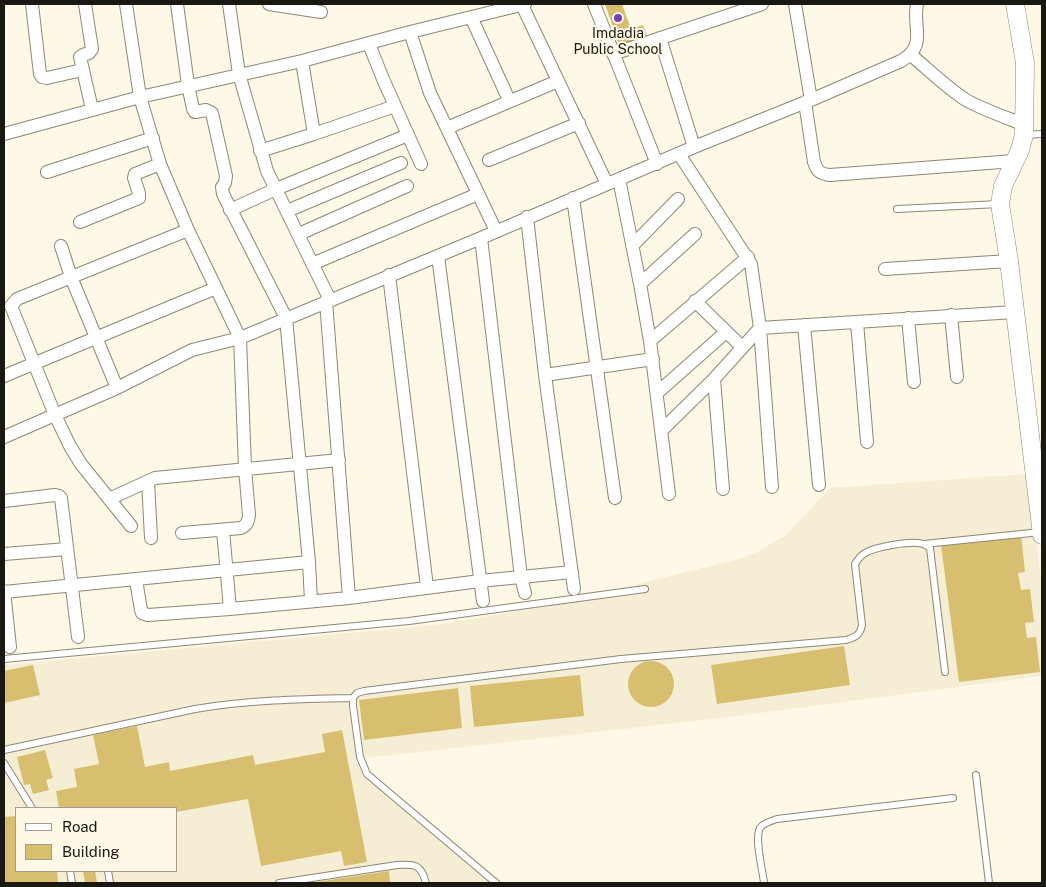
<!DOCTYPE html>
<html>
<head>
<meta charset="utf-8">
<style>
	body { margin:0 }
	#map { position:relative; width:1046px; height:887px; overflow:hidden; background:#fef8e6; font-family:"Public Sans",sans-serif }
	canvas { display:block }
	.frame { position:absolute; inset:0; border:5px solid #1a1812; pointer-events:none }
	.legend { position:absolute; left:15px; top:807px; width:162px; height:65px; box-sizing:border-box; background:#fef8e6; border:1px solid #a39e91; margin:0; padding:6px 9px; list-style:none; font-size:15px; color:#1a1812 }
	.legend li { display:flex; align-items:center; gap:10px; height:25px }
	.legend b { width:25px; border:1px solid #a39e91 }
</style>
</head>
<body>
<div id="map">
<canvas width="1046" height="887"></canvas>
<div class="frame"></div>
<ul class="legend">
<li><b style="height:6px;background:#fff"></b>Road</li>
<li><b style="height:14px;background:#d7bf6f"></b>Building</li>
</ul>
</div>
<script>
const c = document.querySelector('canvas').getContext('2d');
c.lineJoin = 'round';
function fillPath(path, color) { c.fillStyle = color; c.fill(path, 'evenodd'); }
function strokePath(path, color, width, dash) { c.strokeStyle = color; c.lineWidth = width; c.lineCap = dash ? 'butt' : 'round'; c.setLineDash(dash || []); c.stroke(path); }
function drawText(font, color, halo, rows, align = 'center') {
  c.font = font + ' "Public Sans",sans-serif'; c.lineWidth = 4; c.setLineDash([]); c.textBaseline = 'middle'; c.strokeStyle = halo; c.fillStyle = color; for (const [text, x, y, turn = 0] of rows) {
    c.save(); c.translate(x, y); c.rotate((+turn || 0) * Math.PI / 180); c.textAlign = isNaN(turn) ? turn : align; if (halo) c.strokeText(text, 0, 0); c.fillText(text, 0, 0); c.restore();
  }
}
fillPath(new Path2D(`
	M 1028,474 L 1042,586 L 1042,676 L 721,718 L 363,758 L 372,773 L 504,883 L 4,883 L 4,665 L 435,625 L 580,601 L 622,588 L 736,560 L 759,551 L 786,535 L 830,488 ZM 16,808 L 176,808 L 176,871 L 16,871 Z`), '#f5eed4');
fillPath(new Path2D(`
	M 605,4 L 622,4 L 631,29 L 643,25 L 648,39 L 620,48 Z
	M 1021,535 L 1025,572 L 1018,573 L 1021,590 L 1030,589 L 1034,622 L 1025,623 L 1027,638 L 1036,637 L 1040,672 L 959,682 L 941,545 Z
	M 844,646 L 850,685 L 717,704 L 711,665 Z
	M628 684a23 23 0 1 1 46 0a23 23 0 1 1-46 0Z
	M 33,665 L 40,695 L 4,703 L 4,671 Z
	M 580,675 L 584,716 L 474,727 L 470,686 Z
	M 458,688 L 462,728 L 364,740 L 359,700 Z
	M 137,726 L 145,767 L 169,762 L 170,771 L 253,755 L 255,765 L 325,752 L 322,734 L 342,730 L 367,862 L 344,866 L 341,851 L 261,866 L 248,799 L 176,812 L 176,808 L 59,808 L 56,791 L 77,787 L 74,769 L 99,764 L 93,735 Z
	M 45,750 L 53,778 L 46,780 L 49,790 L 33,794 L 30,784 L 24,785 L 17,757 Z
	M 16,816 L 16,871 L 57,871 L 58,883 L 4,883 L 4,817 Z
	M 83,871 L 95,871 L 97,883 L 85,883 Z
	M 389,871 L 390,883 L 316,883 L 316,882 Z`), '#d7bf6f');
const lane = new Path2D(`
	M 1025,135 L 1042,134
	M 897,209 L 999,204
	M 924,544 L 1041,532
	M 4,659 L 409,621 L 645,589
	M 4,750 L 195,709 C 247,700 300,699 353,698
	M 4,763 L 32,808
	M 976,775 L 989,883
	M 70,871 L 72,883
	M 108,871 L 110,883
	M 279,883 L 397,865 C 415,864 421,864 426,883
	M 496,883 L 367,774 L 360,757 L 353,706 L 353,698 L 357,693 L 364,691 L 621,659 L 846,640 C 856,637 860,635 862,625 L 855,564 C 858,559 860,556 865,553 C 875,547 912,540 923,544 C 925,544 928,547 930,548 L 945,672
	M 764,883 C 763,871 754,839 760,828 C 763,823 771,821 777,819 L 953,798`);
const street = new Path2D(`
	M 32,4 L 40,74 L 42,77 L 47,78 L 82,70
	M 85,4 L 92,49 L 89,53 L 83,55 L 80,57 L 92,109
	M 126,4 L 140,97 L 160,164 L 188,230 L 240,338 L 245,468 L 249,515 C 248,522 247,525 241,528 L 182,533
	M 177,4 L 188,85 L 193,109 L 195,112 L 206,110 L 212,113 L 226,176 L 225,183 L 222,187 L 223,194 L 286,318 L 309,562 L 311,601
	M 229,4 L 239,74 L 267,171 L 330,300
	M 269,4 L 321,12
	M 594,4 L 657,164
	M 795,4 L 811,100
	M 522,5 L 607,184
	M 471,17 L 509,100
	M 410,32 L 430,93 L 496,231
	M 660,38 L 694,147
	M 369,44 L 383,79 L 421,164
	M 613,54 L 762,4
	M 911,55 C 929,70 946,87 966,100 C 984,110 1005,117 1025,125
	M 302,61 L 314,134
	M 805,102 L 814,162 C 817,171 820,174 830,175 L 1014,161
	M 447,128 L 558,81
	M 4,134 L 140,97 L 302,61 L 410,32 L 525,4
	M 260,151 L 314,134 L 395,106
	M 679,154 L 751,264 L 760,328 L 772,487
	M 489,160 L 579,123
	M 47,172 L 153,138
	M 619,179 L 640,284 L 650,341 L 669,494
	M 573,198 L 615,498
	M 230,210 L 276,189 L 408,135
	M 287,211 L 401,163
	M 527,217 L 545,375 L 574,589
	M 80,222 L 139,198 L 139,193 L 134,178 L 135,174 L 160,164
	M 299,234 L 407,186
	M 481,238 L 521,577 L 525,593
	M 61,246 L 71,277 L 117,388
	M 632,246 L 678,199
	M 438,256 L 483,601
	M 312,264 L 478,194
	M 885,269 L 1009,261
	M 389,275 L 427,587
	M 640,284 L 695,234
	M 326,301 L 349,598
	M 695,301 L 742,347
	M 951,315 L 957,377
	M 908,318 L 914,382
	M 857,322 L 867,442
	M 804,325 L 819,485
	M 650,341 L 748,257
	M 545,375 L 653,359
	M 4,376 L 216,288
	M 714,379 L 723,489
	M 657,393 L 726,332
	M 661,431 L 714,379 L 760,328 L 1015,312
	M 4,437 L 117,388 L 192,350 L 240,338 L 481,238 L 694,147 L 811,100 L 901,61 C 928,45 912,28 917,4
	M 148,481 L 151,538
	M 109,499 L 155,478 L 339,460
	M 4,501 L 55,495 L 59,496 L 61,498 L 78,637
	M 131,526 L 81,464 L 70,446 L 55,415 L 11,306 L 17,299 L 188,230
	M 223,530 L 230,609
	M 4,554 L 67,549
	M 136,580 L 141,610 L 142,613 L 148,615 L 230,609 L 349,598 L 480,581 L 572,572
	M 4,591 L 10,647
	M 4,592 L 309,562`);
const secondary = new Path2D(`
	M 1015,4 L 1025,63 L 1024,135 L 1020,150 L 1003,186 L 1000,204 L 1009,261 L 1042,535`);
strokePath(lane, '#8c8777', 8);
strokePath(street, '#8c8777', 14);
strokePath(secondary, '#8c8777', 19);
strokePath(lane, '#fff', 6);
strokePath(street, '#fff', 12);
strokePath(secondary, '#fff', 18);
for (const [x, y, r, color] of [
	[618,18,5,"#7240b7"]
]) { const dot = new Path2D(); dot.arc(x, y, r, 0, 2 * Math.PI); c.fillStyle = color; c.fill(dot); strokePath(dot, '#fef8e6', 2); }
drawText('14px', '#1a1812', '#fef8e6', [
	["Imdadia",618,34],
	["Public School",618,50]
]);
</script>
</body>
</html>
